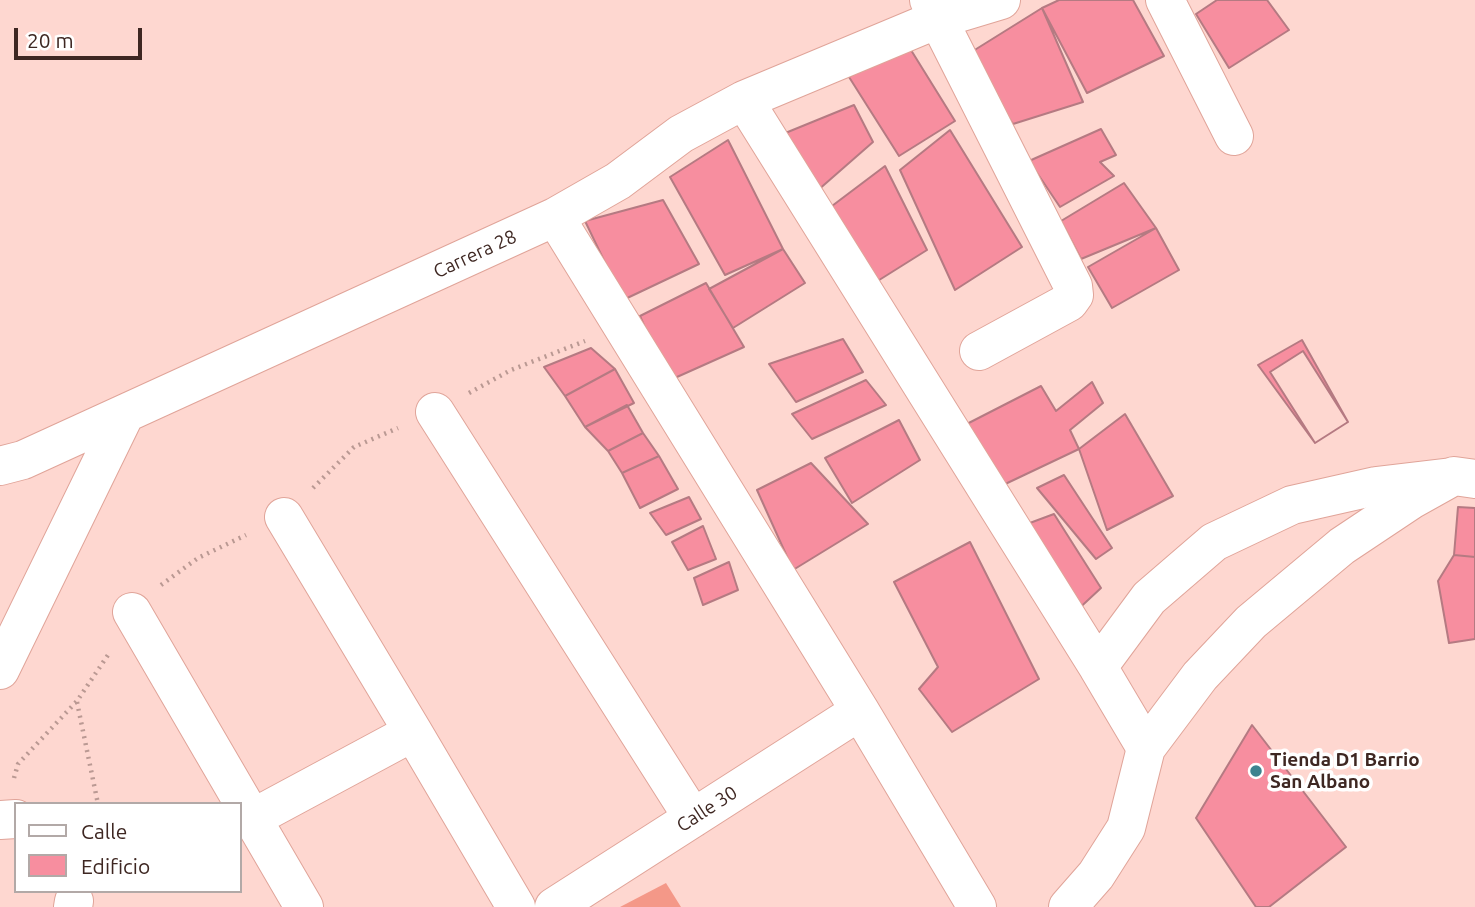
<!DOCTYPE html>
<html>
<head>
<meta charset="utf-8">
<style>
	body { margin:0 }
	#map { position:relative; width:1475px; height:907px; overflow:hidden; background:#fed7d0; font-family:Ubuntu,sans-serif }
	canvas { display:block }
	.legend { position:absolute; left:14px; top:802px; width:228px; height:91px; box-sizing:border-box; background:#fff; border:2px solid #b2a9a7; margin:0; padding:9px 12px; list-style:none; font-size:21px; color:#3e2722 }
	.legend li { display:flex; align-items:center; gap:14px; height:35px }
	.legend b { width:35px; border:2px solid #b2a9a7 }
	.scale { position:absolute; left:14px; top:28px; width:128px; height:32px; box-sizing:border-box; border:4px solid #3e2722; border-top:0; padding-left:9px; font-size:21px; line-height:24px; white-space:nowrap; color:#3e2722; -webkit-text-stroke:5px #fff; paint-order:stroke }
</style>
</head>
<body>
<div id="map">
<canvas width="1475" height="907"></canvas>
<ul class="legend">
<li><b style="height:9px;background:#fff"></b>Calle</li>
<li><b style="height:19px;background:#f78e9f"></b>Edificio</li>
</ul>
<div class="scale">20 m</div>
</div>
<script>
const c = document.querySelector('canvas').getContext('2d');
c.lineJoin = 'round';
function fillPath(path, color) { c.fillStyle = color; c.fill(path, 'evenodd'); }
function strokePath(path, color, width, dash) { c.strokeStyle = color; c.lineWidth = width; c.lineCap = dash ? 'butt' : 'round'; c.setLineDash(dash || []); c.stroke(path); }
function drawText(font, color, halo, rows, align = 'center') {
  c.font = font + ' Ubuntu,sans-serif'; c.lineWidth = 7; c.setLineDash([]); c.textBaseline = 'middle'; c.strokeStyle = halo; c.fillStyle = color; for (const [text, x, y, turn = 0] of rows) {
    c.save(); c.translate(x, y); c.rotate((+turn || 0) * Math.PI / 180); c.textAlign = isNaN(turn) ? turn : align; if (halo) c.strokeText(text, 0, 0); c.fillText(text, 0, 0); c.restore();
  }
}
fillPath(new Path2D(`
	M 666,883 L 681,907 L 620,907 Z`), '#f49888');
const building = new Path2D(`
	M 1059,0 L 1133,0 L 1164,56 L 1087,93 L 1042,8 Z
	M 1217,0 L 1267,0 L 1289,30 L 1229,68 L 1196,14 Z
	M 1042,8 L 1083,102 L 1013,124 L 965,56 Z
	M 906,42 L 955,121 L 899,156 L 849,77 Z
	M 854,105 L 873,142 L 817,191 L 778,136 Z
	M 1101,129 L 1116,155 L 1100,162 L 1114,176 L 1060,207 L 1029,161 Z
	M 950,130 L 1022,247 L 955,290 L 900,170 Z
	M 728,140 L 783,249 L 725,275 L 670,177 Z
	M 885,166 L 927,250 L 876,282 L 824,212 Z
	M 1124,183 L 1156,228 L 1081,259 L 1061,221 Z
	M 663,200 L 699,264 L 623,300 L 585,221 Z
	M 1156,228 L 1179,270 L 1112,308 L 1088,267 Z
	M 783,249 L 805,283 L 733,328 L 709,289 Z
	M 706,283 L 744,347 L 668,381 L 640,316 Z
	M 843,339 L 863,372 L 796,402 L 769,364 Z
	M 1302,340 L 1348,422 L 1315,443 L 1258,365 Z
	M 591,348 L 615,369 L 565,396 L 544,367 Z
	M 1303,351 L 1348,422 L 1315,443 L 1270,372 Z
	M 615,369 L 634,403 L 585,427 L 565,396 Z
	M 866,380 L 886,405 L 812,439 L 792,414 Z
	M 1092,382 L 1103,403 L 1070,430 L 1079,449 L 1001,486 L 957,429 L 1041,386 L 1056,411 Z
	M 627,405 L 643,433 L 608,451 L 585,427 Z
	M 1125,414 L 1173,496 L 1107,530 L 1079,449 Z
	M 899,420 L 920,460 L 852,503 L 825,458 Z
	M 643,433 L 659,456 L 622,473 L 608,451 Z
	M 659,456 L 678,489 L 640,508 L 622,473 Z
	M 811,463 L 868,524 L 793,570 L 757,490 Z
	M 1064,475 L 1112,548 L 1096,559 L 1037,488 Z
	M 689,497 L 701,519 L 666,535 L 650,513 Z
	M 1458,507 L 1475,508 L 1475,557 L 1454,555 Z
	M 1054,514 L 1101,588 L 1073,614 L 1019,527 Z
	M 703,526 L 716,559 L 688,570 L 672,542 Z
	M 970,542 L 1039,679 L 952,732 L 919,689 L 938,667 L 894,582 Z
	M 1454,555 L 1475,557 L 1475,639 L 1449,643 L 1438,581 Z
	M 729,562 L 738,590 L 703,605 L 694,578 Z
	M 1252,725 L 1346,847 L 1269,907 L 1256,907 L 1196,818 Z`);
fillPath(building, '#f78e9f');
strokePath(building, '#b57a82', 2);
const street = new Path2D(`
	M 929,0 L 938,19 L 1073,286 L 1074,295 L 1069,302 L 979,351
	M 1165,0 L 1234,136
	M 744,100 L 1098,667 L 1146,748
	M 555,217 L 860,711 L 977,907
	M 435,412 L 693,818
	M 0,466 L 23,460 L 555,217 L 618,181 L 681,134 L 744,100 L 938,19 L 1001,0
	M 284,517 L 413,732 L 516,907
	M 132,612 L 304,907
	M 1098,667 L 1149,598 L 1214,542 L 1292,505 L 1376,486 L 1452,477
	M 0,670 L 125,414
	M 240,818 L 253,818 L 413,732
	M 0,820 L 16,819
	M 73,907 L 74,901
	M 554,907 L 860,711`);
const secondary = new Path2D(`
	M 1068,907 L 1096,875 L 1126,828 L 1146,748 L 1200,676 L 1251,622 L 1342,546 L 1411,500 L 1454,476 L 1475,479`);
strokePath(street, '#e0a499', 40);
strokePath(secondary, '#e0a499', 40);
strokePath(new Path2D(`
	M 469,393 L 511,370 L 585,341
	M 313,488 L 354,447 L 398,428
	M 161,585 L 198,558 L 246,535
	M 77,702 L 98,804
	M 14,778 L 18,764 L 77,701 L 110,652`), '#ba9993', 4.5, [2, 5]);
strokePath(street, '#fff', 38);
strokePath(secondary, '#fff', 38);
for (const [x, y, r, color] of [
	[1256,771,7,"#3d838f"]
]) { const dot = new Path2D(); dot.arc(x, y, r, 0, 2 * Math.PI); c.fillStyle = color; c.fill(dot); strokePath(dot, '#fff', 2.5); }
drawText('19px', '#3e2722', '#fff', [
	["Carrera 28",475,254,-25],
	["Calle 30",707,809,-33]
]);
drawText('bold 19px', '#3e2722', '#fff', [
	["Tienda D1 Barrio",1270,760],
	["San Albano",1270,782]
], 'left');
</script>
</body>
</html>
